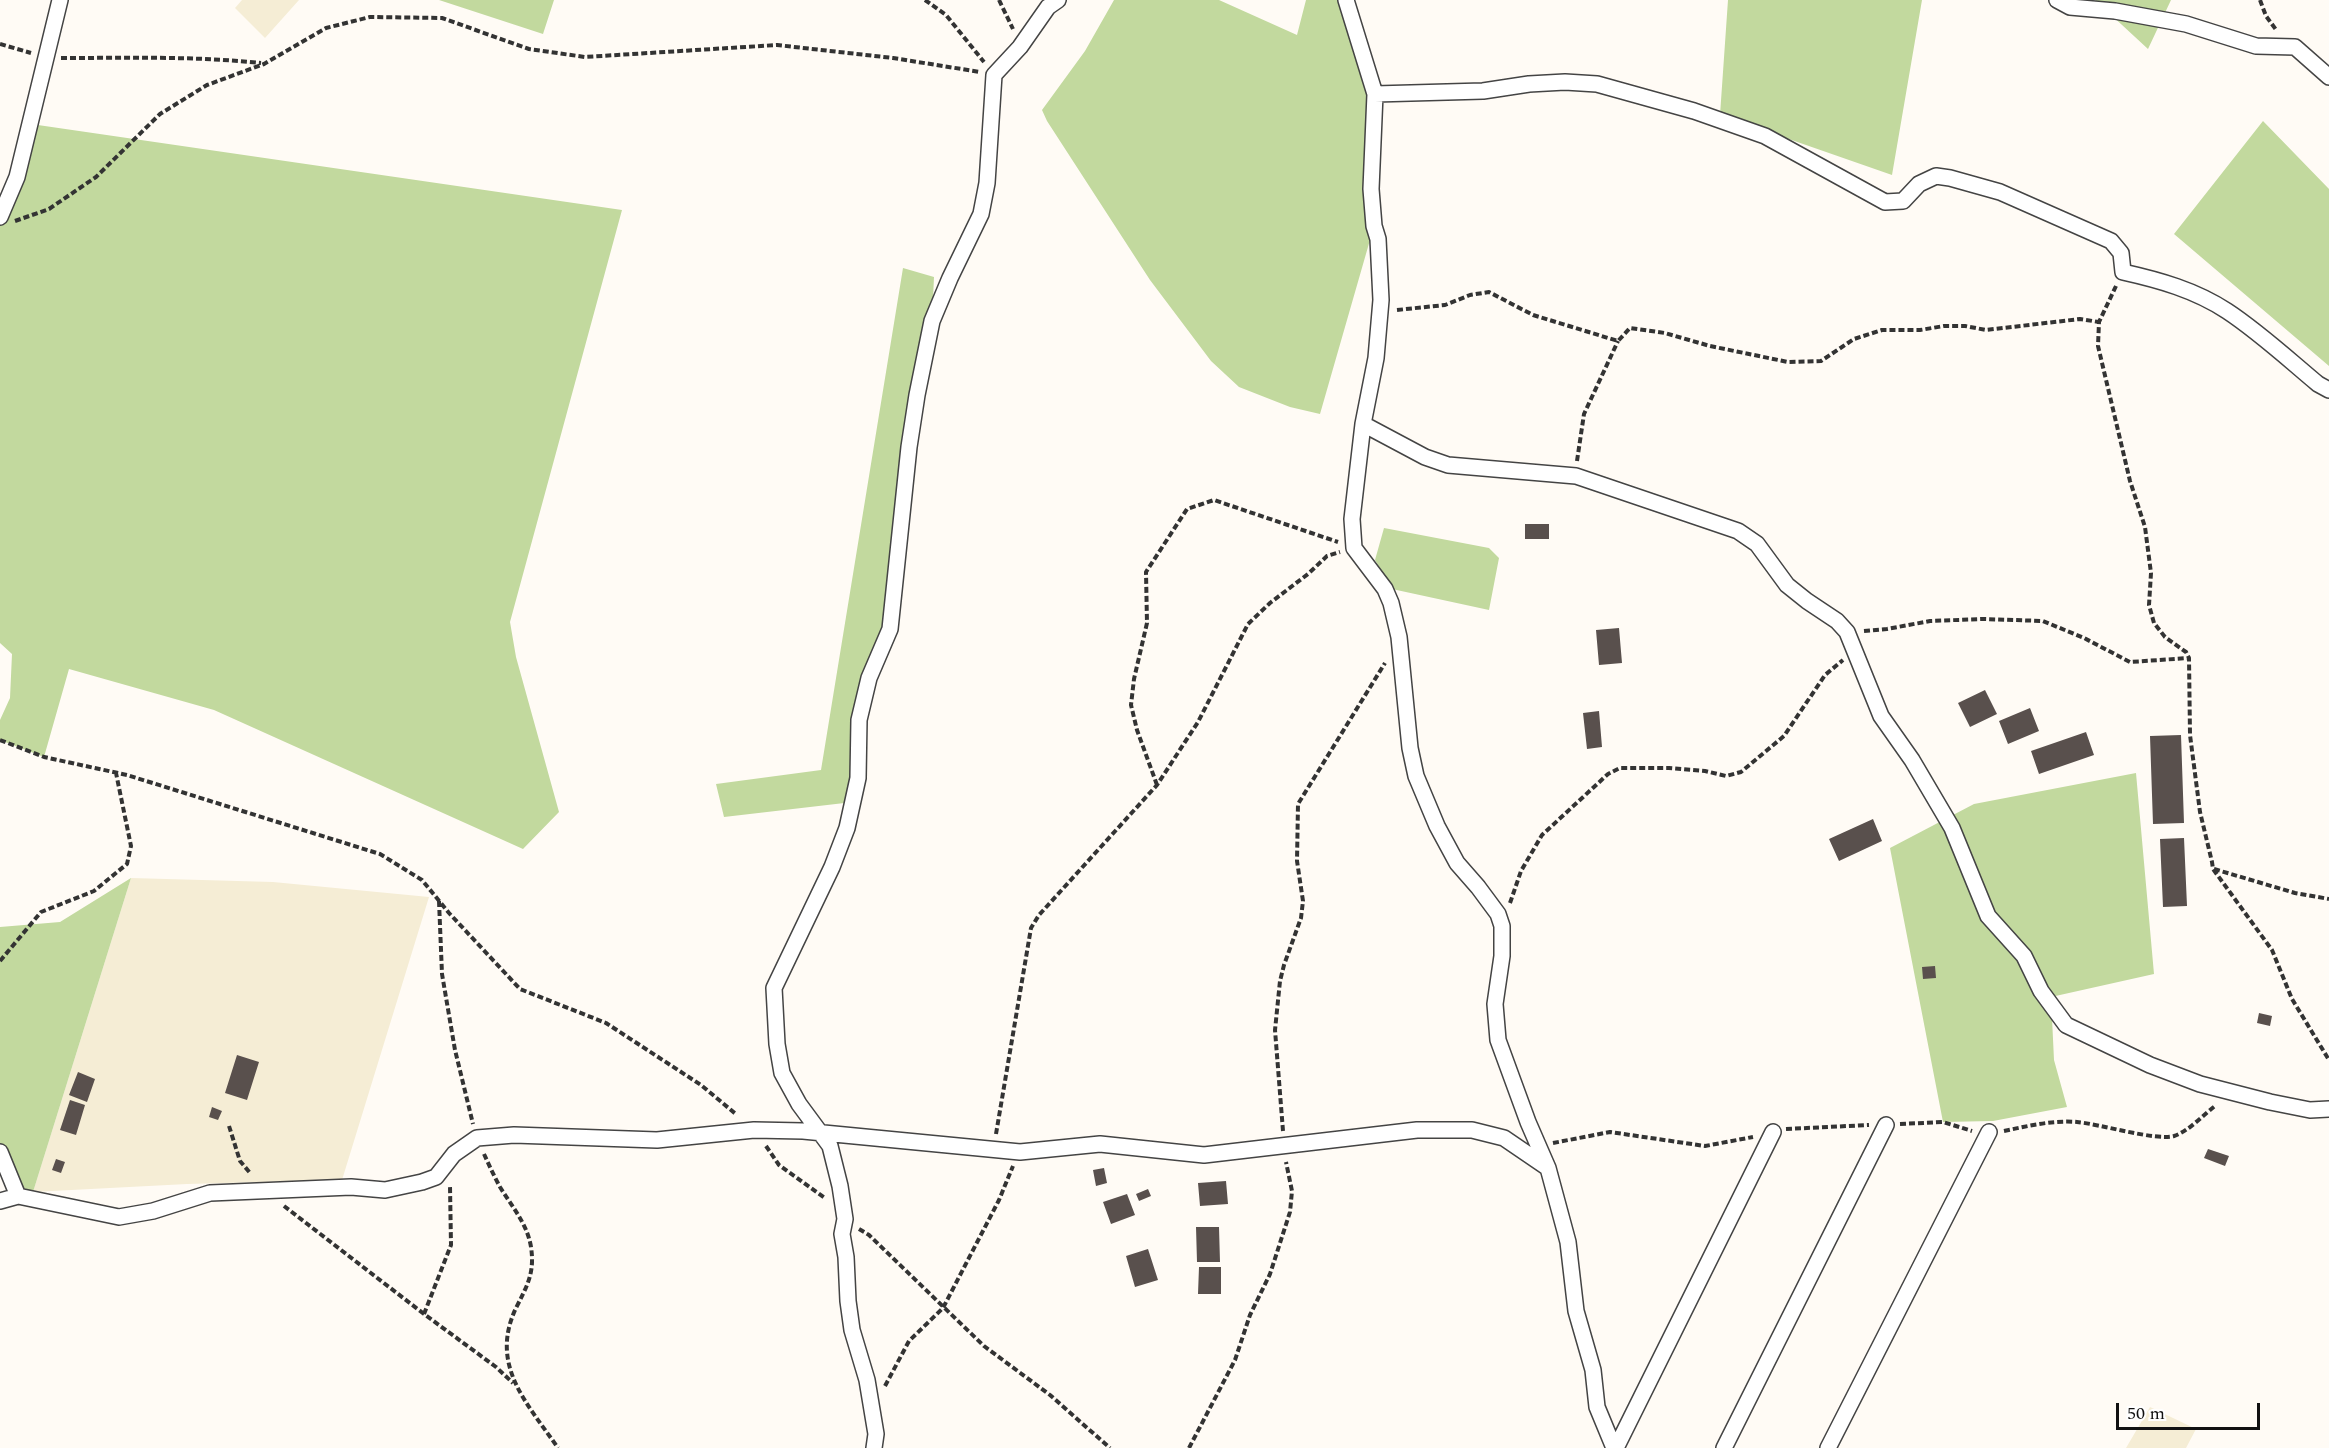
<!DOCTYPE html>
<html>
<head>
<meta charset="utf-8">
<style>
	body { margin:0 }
	#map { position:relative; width:2329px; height:1448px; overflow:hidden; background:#fffbf5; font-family:Spectral,serif }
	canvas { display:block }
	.scale { position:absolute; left:2116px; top:1403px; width:144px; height:27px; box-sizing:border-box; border:3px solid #111; border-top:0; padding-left:8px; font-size:18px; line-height:21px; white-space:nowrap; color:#111; -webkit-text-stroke:4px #fff; paint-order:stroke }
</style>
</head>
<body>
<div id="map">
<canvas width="2329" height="1448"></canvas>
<div class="scale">50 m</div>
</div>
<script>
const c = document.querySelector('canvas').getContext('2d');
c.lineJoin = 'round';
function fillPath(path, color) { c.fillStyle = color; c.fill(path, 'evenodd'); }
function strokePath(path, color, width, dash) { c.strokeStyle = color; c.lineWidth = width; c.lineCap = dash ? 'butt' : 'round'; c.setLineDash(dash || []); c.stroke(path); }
fillPath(new Path2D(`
	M 242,0 L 299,0 L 265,38 L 235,8 Z
	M 131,878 L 273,882 L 429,897 L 342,1180 L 187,1184 L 33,1192 Z
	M 2150,1407 L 2196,1429 L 2186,1448 L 2126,1448 Z`), '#f5edd5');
fillPath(new Path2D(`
	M 439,0 L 554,0 L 543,34 Z
	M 1114,0 L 1219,0 L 1297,35 L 1306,0 L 1346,0 L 1374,84 L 1374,226 L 1320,414 L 1290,407 L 1239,387 L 1211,361 L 1150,280 L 1047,121 L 1042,110 L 1085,51 Z
	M 1728,0 L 1922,0 L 1892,175 L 1720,115 Z
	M 2095,0 L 2171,0 L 2148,49 Z
	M 2263,121 L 2329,189 L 2329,366 L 2174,234 Z
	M 31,124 L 622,210 L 510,622 L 516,657 L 559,812 L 523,849 L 214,710 L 69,669 L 44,757 L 0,740 L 0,720 L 10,698 L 12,654 L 0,643 L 0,217 Z
	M 903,268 L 934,277 L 932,321 L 890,629 L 869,678 L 853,802 L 724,817 L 716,784 L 821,770 Z
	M 1384,528 L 1489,548 L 1499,558 L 1489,610 L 1392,589 L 1375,560 Z
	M 2136,773 L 2154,974 L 2051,997 L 2054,1060 L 2067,1107 L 1993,1121 L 1943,1122 L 1890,848 L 1974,804 Z
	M 131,878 L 33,1192 L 13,1183 L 0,1152 L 0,927 L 60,922 Z`), '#c2d99e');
fillPath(new Path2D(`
	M 1525,524 L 1549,524 L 1549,539 L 1525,539 Z
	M 1619,628 L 1622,663 L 1599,665 L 1596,630 Z
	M 1985,690 L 1997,714 L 1970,727 L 1958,703 Z
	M 2030,708 L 2039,731 L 2008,744 L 1999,721 Z
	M 1599,711 L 1602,747 L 1587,749 L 1583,713 Z
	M 2086,732 L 2094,755 L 2039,774 L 2031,751 Z
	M 2181,735 L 2184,823 L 2153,824 L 2150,736 Z
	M 1873,819 L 1882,841 L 1839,861 L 1829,839 Z
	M 2184,838 L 2187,906 L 2163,907 L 2160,839 Z
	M 1935,966 L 1936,978 L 1923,979 L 1922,967 Z
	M 2259,1013 L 2272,1016 L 2270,1026 L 2257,1023 Z
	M 237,1055 L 259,1062 L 247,1100 L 225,1093 Z
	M 78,1072 L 95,1079 L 87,1102 L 69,1095 Z
	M 70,1100 L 85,1105 L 76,1135 L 60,1130 Z
	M 212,1107 L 222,1111 L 218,1120 L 209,1117 Z
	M 2208,1149 L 2229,1156 L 2225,1166 L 2204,1158 Z
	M 56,1159 L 65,1162 L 61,1173 L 52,1170 Z
	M 1104,1168 L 1107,1183 L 1096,1186 L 1093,1170 Z
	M 1226,1181 L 1228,1204 L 1200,1206 L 1198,1183 Z
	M 1148,1189 L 1151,1196 L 1139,1201 L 1136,1194 Z
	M 1127,1194 L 1135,1215 L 1111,1224 L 1103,1202 Z
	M 1196,1227 L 1219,1227 L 1220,1262 L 1197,1262 Z
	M 1148,1249 L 1158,1280 L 1135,1287 L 1126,1256 Z
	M 1199,1267 L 1221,1267 L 1221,1294 L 1198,1294 Z`), '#59504d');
const street = new Path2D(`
	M 1346,0 L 1375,94 L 1371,189 L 1374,226 L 1378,239 L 1381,300 L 1376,358 L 1363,424 L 1352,519 L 1354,548 L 1385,589 L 1391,603 L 1399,637 L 1410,748 L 1416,776 L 1437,826 L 1457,863 L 1478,887 L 1498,914 L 1502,926 L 1502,956 L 1495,1004 L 1498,1040 L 1528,1122 L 1548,1168 L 1568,1242 L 1576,1311 L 1593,1370 L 1597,1407 L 1614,1448
	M 2057,0 L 2070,7 L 2115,11 L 2186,24 L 2256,46 L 2295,47 L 2329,77
	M 1375,94 L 1483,91 L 1529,84 L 1565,82 L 1597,84 L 1694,111 L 1765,136 L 1885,202 L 1903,201 L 1919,184 L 1936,176 L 1950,178 L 2000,192 L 2111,241 L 2121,253 L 2123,272 C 2159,280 2195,290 2227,311 C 2259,332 2288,359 2318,384 L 2329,390
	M 0,217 L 17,177 L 60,0
	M 1363,424 L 1425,457 L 1448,465 L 1576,476 L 1738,531 L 1757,544 L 1787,585 L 1807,601 L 1837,621 L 1847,632 L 1881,716 L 1912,760 L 1952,828 L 1988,916 L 2024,956 L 2041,991 L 2066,1025 L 2150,1065 L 2200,1084 L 2270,1102 L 2310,1110 L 2329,1109
	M 0,1152 L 18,1196
	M 0,1201 L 18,1196 L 119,1217 L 153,1211 L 210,1193 L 351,1187 L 385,1190 L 422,1182 L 436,1177 L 454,1154 L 477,1138 L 514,1135 L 657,1140 L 754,1130 L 803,1131 L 1020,1152 L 1100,1144 L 1204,1155 L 1417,1130 L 1472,1130 L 1504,1138 L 1548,1168
	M 874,1448 L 876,1434 L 867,1380 L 852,1330 L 848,1301 L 846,1257 L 842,1234 L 845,1219 L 840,1186 L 830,1146 L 799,1104 L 782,1073 L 777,1044 L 774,988 L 832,867 L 847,828 L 858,778 L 859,720 L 869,678 L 890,629 L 909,447 L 917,395 L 932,321 L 950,278 L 981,214 L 987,183 L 994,75 L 1020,47 L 1048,7 L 1058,0
	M 1616,1448 L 1773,1132
	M 1724,1448 L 1886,1125
	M 1828,1448 L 1989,1132`);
strokePath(street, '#444', 18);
strokePath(new Path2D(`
	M 925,0 L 946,15 L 984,62
	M 999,0 L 1013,29
	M 2260,0 L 2266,16 L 2277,31
	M 0,44 L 31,53
	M 61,58 C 128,58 195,56 261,63
	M 15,221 L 49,209 L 96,177 L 160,114 L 207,85 L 264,64 L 326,28 L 370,17 L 442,18 L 529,49 L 585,57 L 777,45 L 893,58 L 980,72
	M 2116,286 L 2099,322 L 2098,346 L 2130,481 L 2145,527 L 2151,573 L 2149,605 L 2154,623 L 2165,637 L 2186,652 L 2189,658 L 2190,735 L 2200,812 L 2212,862 L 2213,869 L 2272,950 L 2292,999 L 2329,1060
	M 1397,310 L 1445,305 L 1470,295 L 1489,292 L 1533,315 L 1618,341 L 1630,328 L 1665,333 L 1710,346 L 1788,362 L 1821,361 L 1854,339 L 1882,330 L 1920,330 L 1944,326 L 1965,326 L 1986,330 L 2080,319 L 2099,322
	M 1577,461 L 1584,414 L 1618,341
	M 1864,631 L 1887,629 L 1930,621 L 1983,619 L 2043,621 L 2084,638 L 2130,662 L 2189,658
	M 0,740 L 44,757 L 127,775 L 380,854 L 422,880 L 449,913 L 520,989 L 606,1023 L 701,1085 L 737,1115
	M 1157,785 L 1137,730 L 1131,705 L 1134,679 L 1147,623 L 1146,572 L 1187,509 L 1214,500 L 1338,542
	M 2214,869 L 2295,893 L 2329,899
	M 439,901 L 442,974 L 455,1050 L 473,1124
	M 1510,903 L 1521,871 L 1542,835 L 1608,774 L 1620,768 L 1669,768 L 1705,771 L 1726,776 L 1741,772 L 1784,736 L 1825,675 L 1843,660
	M 0,961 L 41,912 L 94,891 L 127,864 L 131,846 L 116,773
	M 1900,1124 L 1943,1122 L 1972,1131
	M 229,1126 L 240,1161 L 251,1174
	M 1786,1129 L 1869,1125
	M 1283,1131 L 1275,1030 L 1280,981 L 1284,965 L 1301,918 L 1303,901 L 1297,861 L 1298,804 L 1385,663
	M 2004,1131 C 2028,1126 2052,1120 2077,1122 C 2100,1124 2155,1141 2174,1136 C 2189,1131 2203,1115 2215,1106
	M 996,1134 L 1031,928 L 1039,915 L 1157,785 L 1198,722 L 1248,624 L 1270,603 L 1308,574 L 1327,556 L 1340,552
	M 1553,1143 L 1610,1132 L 1705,1146 L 1753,1137
	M 766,1146 L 779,1165 L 825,1198
	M 484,1154 C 489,1165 494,1176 500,1187 C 512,1207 527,1223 531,1247 C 535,1273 527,1286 516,1308 C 489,1365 527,1403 558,1448
	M 284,1206 L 424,1314 L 496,1367 L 513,1383
	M 859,1229 L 869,1235 L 984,1346 L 1050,1395 L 1110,1448
	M 424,1314 L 451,1245 L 450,1186
	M 885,1386 L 909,1341 L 943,1308 L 999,1200 L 1013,1166
	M 1189,1448 L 1235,1360 L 1250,1315 L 1270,1274 L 1290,1212 L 1292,1191 L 1286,1162`), '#333', 4, [6, 3]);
strokePath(street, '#fff', 15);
</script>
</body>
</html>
